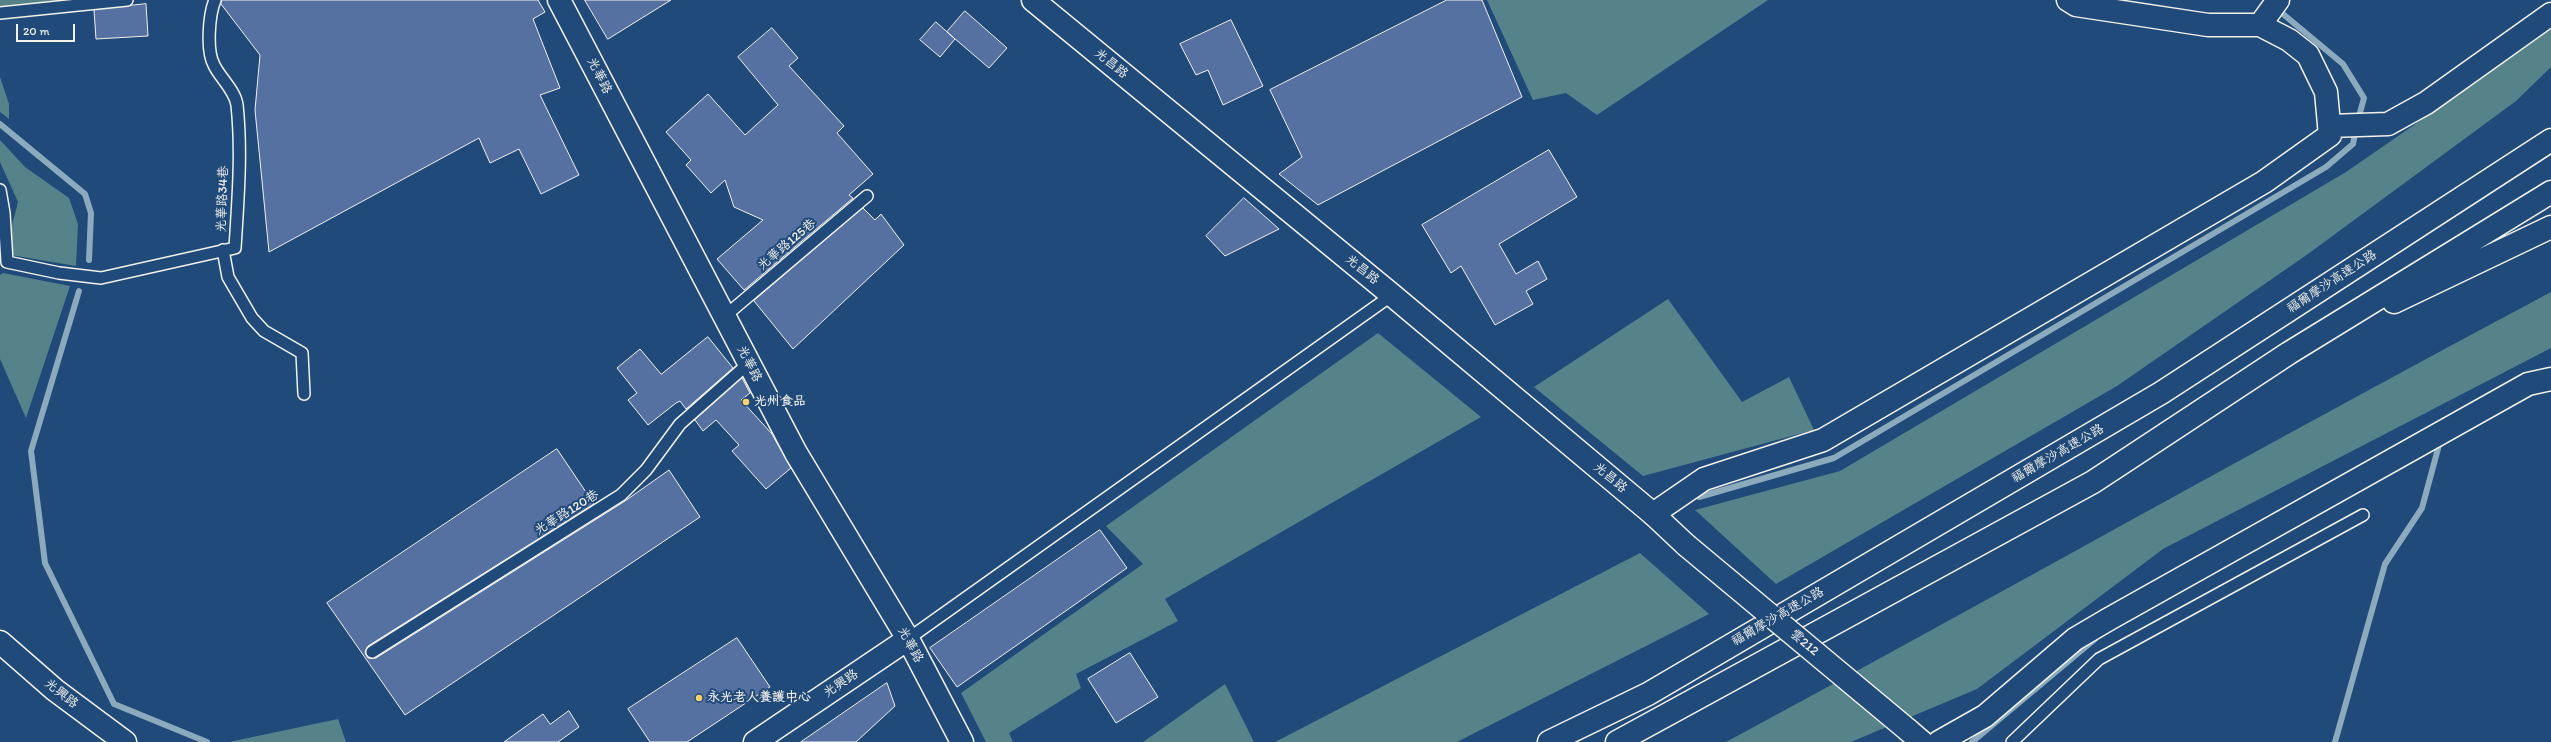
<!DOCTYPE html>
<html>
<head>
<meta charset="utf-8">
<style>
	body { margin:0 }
	#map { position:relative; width:2551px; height:742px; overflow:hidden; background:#1f4a7a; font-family:Itim,sans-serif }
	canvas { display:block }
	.scale { position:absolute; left:16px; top:24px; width:59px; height:18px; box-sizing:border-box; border:2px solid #f4f1e8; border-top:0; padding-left:5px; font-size:12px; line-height:14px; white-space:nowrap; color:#f4f1e8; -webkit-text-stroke:3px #1f4a7a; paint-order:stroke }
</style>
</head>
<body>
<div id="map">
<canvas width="2551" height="742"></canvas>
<div class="scale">20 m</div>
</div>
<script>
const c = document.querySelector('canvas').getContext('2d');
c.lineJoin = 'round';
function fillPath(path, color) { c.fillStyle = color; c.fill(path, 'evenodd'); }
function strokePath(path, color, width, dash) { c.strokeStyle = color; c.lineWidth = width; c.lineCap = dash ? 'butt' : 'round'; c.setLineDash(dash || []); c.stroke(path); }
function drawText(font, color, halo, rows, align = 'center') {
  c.font = font + ' Itim,"LXGW WenKai TC",sans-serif'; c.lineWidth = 4; c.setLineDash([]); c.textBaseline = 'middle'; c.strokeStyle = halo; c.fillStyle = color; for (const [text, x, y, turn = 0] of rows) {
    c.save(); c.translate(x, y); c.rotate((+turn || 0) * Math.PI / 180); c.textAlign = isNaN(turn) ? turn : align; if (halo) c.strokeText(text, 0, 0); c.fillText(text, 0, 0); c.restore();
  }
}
fillPath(new Path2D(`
	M 0,0 L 85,0 L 0,12 Z
	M 1487,0 L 1768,0 L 1597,115 L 1566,93 L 1533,100 Z
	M 2551,23 L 2551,67 L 2516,101 L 2308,254 L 2117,386 L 1776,584 L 1695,510 L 1840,471 L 2346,172 L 2430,114 Z
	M 0,77 L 9,104 L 9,119 L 0,112 Z
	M 0,140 L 25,167 L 69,198 L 78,224 L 76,266 L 11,255 L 9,237 L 18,202 L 0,162 Z
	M 3,273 L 70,286 L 26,418 L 0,359 L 0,275 Z
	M 2551,292 L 2551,348 L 2163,549 L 1977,689 L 1851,742 L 1726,742 C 2002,593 2274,439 2551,292 Z
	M 1668,299 L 1742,402 L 1789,377 L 1814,430 L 1643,476 L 1534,387 Z
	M 1378,333 L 1481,417 L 1165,599 L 1178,621 L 1076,674 L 1081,688 L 1009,733 L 1013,742 L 986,742 L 961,693 L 1143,564 L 1106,526 Z
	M 1640,553 L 1709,614 L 1457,742 L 1275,742 Z
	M 1225,684 L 1254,742 L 1143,742 Z
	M 338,719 L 346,742 L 229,742 Z`), '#56828a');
strokePath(new Path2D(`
	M 2277,9 L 2343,64 L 2364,98 L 2358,120
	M 0,124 L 85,194 L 91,213 L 89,260
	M 79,291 L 31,451 L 45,563 L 114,704 L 207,742
	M 1699,497 L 1834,458 L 2326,167 L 2353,144 L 2356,129
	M 1972,742 L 2095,639
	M 2335,742 L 2385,564 L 2422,508 L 2439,445`), '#8babbd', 6);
const building = new Path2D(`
	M 222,0 L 538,0 L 545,12 L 533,19 L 560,88 L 540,95 L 579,175 L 541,194 L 519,149 L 490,163 L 479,138 L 269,252 L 255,110 L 260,55 L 221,4 Z
	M 585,0 L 671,0 L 608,39 Z
	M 1447,0 L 1482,0 L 1522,97 L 1318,205 L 1279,174 L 1302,157 L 1270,90 Z
	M 146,4 L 148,36 L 96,39 L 94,10 Z
	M 965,11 L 1007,48 L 989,68 L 947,32 Z
	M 1231,20 L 1263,86 L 1223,105 L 1208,70 L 1196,75 L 1180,44 Z
	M 936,22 L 955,39 L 940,57 L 920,40 Z
	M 772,28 L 798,58 L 789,66 L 844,126 L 837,133 L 873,174 L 849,195 L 853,198 L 744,290 L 717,259 L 763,220 L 734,207 L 725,180 L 711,193 L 686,165 L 691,160 L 666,132 L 708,94 L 745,135 L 778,105 L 738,57 Z
	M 1549,150 L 1577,197 L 1499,244 L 1516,274 L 1538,261 L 1547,279 L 1526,291 L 1533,304 L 1495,325 L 1461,266 L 1451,273 L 1422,225 Z
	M 1244,198 L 1279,229 L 1225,256 L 1206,236 Z
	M 863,208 L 875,220 L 881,214 L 904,245 L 793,349 L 754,301 Z
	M 708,337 L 733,368 L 686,409 L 680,401 L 676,403 L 648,425 L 628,400 L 637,393 L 617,368 L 640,349 L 661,374 Z
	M 742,378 L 750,393 L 741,400 L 772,434 L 791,468 L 766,489 L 732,451 L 739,445 L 716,420 L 703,431 L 695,420 Z
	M 557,449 L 594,504 L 368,646 L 365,652 L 368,658 L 376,658 L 625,501 L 669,470 L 700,517 L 405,715 L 327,603 Z
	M 1100,530 L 1127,568 L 957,687 L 930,648 Z
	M 737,638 L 770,687 L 687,742 L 650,742 L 628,709 Z
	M 1130,653 L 1158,697 L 1116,723 L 1088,679 Z
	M 887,683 L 895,706 L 856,742 L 801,742 Z
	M 569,711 L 579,727 L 558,742 L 504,742 L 543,714 L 550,724 Z`);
fillPath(building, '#5571a2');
strokePath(building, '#f4f1e8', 1);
const lane = new Path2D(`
	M 0,13 L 127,0
	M 0,190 L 4,213 L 7,262 L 59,273 L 101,278 L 235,248 C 238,200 242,152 237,105 C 235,90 220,78 214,65 C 206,51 209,14 215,0
	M 223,250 L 228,277 L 252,318 L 264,331 L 302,353 L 304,394
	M 725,316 L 867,196
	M 908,639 L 1392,295
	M 372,652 L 621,495 L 646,470 L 680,424 L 749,363
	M 2012,742 L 2099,659 L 2363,515`);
const street = new Path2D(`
	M 2260,25 L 2278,0
	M 2329,126 L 2388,124 L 2426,103 L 2551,14
	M 1653,514 L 1704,479 L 1823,440 L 2264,182 L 2330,135 L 2326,92 L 2308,55 L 2289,40 L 2260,25 L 2208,25 L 2076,5 L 2068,0
	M 0,642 L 55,690 L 125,742
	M 755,742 L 908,639
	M 1939,742 L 1985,716 L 2075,639 L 2109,619 L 2528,384 L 2551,379`);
const secondary = new Path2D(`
	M 559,0 L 796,453 L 908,639 L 962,742
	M 1033,0 L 1392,295 L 1653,514 L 1686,545
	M 1908,730 L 1922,742`);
const highway = new Path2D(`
	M 2394,302 L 2551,227
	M 1549,742 L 1648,694 L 2161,393 L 2551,140
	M 1617,742 L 2093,482 L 2289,353 L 2551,192`);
strokePath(lane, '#f4f1e8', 14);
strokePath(street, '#f4f1e8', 25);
strokePath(secondary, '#f4f1e8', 25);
strokePath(highway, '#f4f1e8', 25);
strokePath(lane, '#1f4a7a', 11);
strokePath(street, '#1f4a7a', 22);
strokePath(secondary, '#1f4a7a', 22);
strokePath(highway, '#1f4a7a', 22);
const secondaryBridge = new Path2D(`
	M 1686,545 L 1908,730`);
strokePath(secondaryBridge, '#f4f1e8', 25, []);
strokePath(secondaryBridge, '#1f4a7a', 22);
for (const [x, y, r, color] of [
	[746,402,4,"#ffd166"],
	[699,698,4,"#ffd166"]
]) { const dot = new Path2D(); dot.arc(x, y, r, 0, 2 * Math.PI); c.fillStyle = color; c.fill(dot); strokePath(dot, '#1f4a7a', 1.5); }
drawText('13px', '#f4f1e8', '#1f4a7a', [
	["光昌路",1111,64,39],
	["光華路",599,76,63],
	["光華路34巷",223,199,-88],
	["光華路125巷",787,245,-40],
	["光昌路",1362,270,39],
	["福爾摩沙高速公路",2332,282,-33],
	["光華路",749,364,63],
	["福爾摩沙高速公路",2058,454,-30],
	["光昌路",1610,478,40],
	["光華路120巷",567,513,-32],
	["福爾摩沙高速公路",1778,617,-30],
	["雲212",1804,643,40],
	["光華路",910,645,61],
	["光興路",841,684,-34],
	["光興路",61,694,38]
]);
drawText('bold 13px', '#f4f1e8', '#1f4a7a', [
	["光州食品",754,402],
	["永光老人養護中心",707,698]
], 'left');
</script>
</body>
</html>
